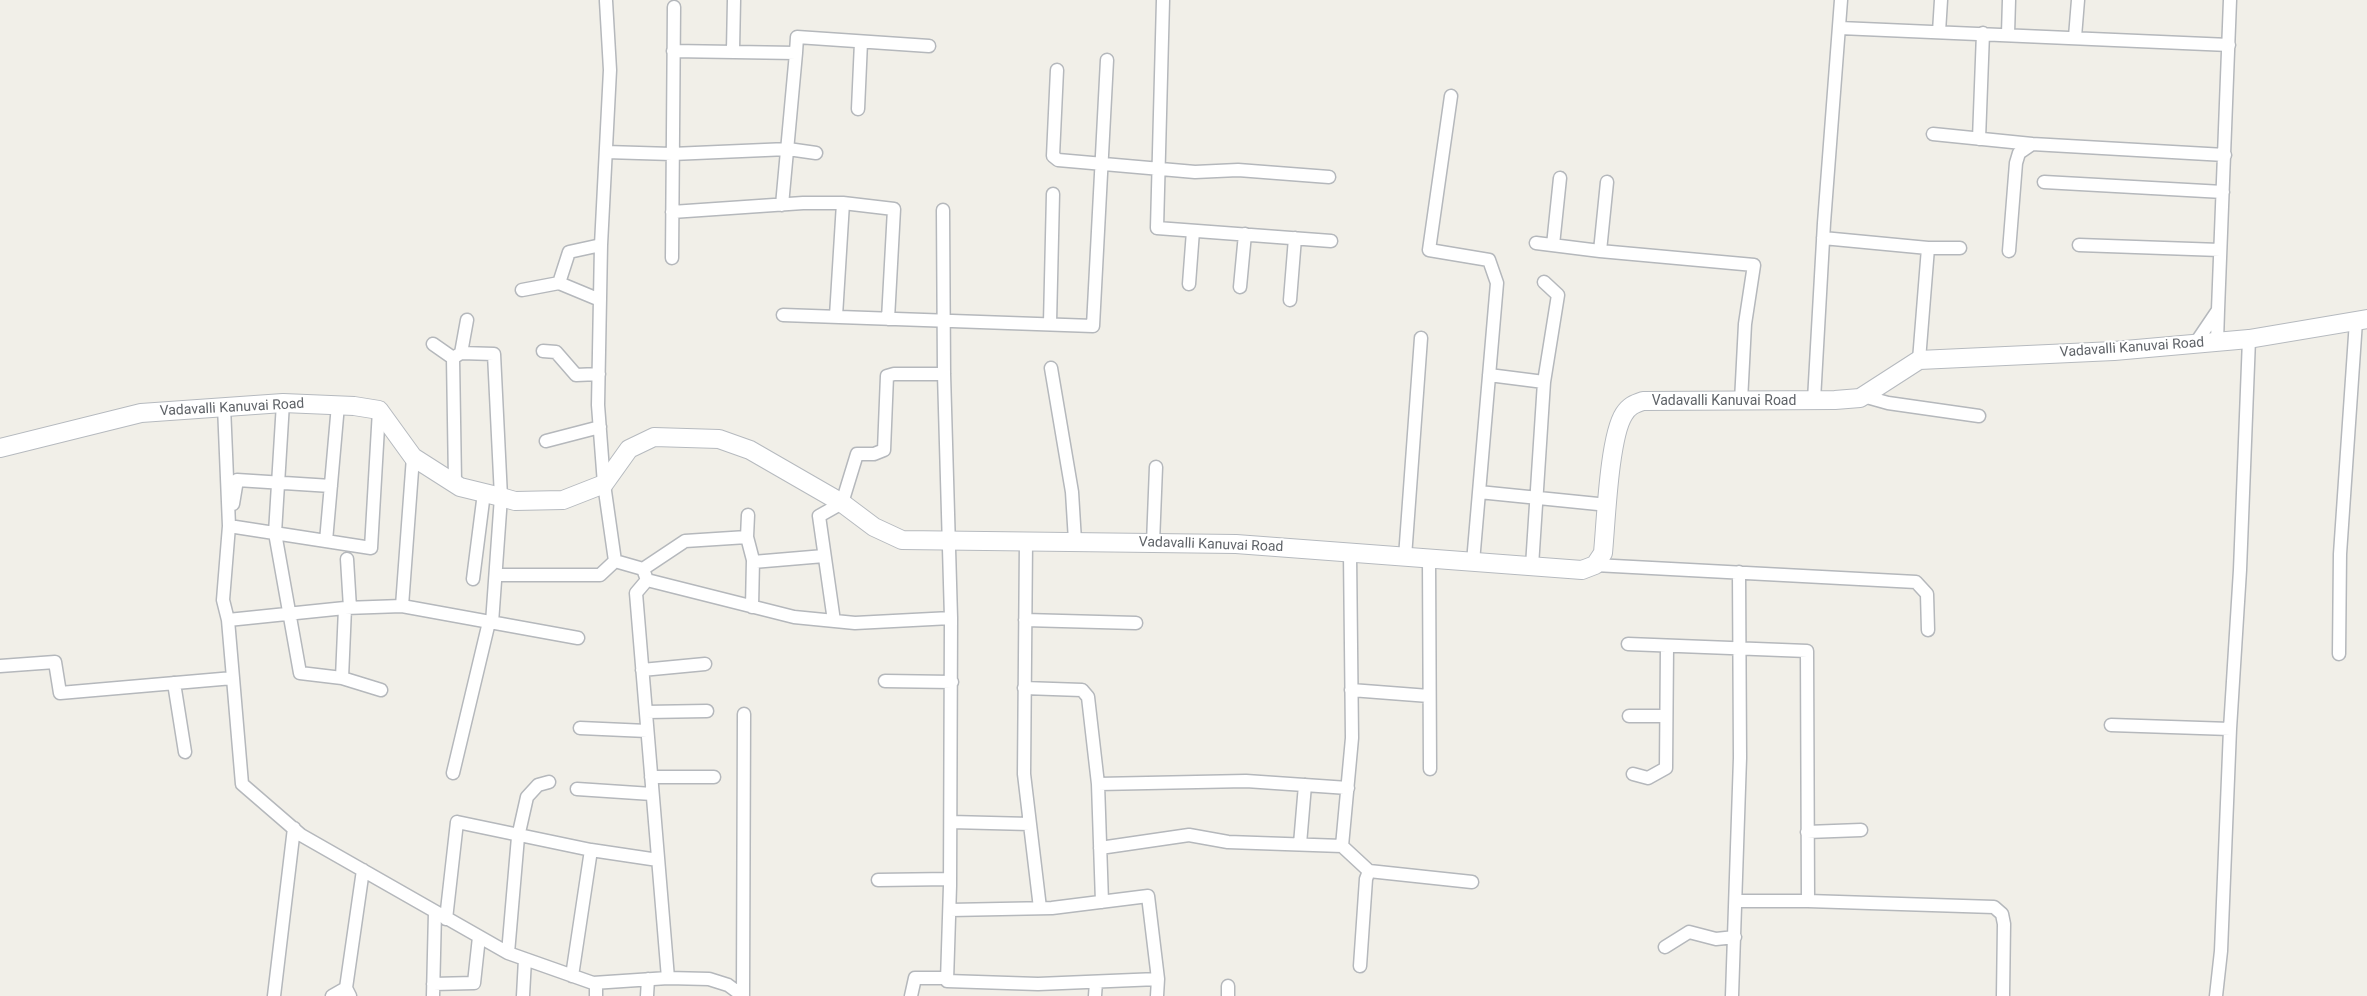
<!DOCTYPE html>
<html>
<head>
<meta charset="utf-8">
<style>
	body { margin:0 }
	canvas { display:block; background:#f1efe8 }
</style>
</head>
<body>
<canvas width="2367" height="996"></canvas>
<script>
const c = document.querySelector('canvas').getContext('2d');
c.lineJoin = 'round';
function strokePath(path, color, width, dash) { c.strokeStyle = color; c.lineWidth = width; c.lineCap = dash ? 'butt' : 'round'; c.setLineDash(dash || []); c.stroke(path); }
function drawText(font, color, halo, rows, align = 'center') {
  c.font = font + ' Roboto,sans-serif'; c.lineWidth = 4; c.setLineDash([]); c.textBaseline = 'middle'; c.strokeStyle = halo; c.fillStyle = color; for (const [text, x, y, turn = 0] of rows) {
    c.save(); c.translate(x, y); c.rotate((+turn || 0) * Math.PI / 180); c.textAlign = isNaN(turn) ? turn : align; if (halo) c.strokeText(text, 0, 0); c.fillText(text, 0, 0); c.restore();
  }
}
const street = new Path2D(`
	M 1163,0 L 1157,228 L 1331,241
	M 606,1 L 610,70 L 601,245 L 598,405 L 604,484 L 615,561 L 643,569 L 647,580 L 636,593 L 668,978
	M 1840,28 L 2229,45
	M 1939,32 L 1941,0
	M 2008,34 L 2009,0
	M 2075,37 L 2078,0
	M 733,50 L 734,0
	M 673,51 L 796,53 L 797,37 L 929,46
	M 1057,70 L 1053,156 L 1058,160 L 1195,172 L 1238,170 L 1329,177
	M 1451,96 L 1429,250 L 1489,260 L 1497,283 L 1473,562
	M 858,109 L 861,42
	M 1933,134 L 2032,144
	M 1979,139 L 1983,33
	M 606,152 L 672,154 L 788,149 L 816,153
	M 2044,182 L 2223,192
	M 782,205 L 796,53
	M 943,210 L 944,374 L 951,618
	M 672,212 L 803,203 L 843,203 L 894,209 L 888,319
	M 1823,238 L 1928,248 L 1919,360
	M 1536,243 L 1600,251 L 1754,265 L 1745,324 L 1741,401
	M 1553,245 L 1560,178
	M 2079,245 L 2220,250
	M 1928,248 L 1960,248
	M 1600,251 L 1607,182
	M 2009,251 L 2016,163 L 2019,153 L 2032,144 L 2225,155
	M 672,258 L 674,7
	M 559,283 L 569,252 L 601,245
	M 1189,284 L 1193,231
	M 1240,287 L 1245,234
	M 522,290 L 559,283 L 600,300
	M 1290,300 L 1295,238
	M 783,315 L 1093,326 L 1107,60
	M 836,316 L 843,203
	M 1050,323 L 1053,194
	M 2217,342 L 2218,310
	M 433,344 L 453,358 L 461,353 L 494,354 L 501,497 L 492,623
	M 2195,344 L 2218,310 L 2230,0
	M 543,351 L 556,352 L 576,375 L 599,374
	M 461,353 L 467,320
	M 453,358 L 455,482
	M 1051,368 L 1072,492 L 1075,541
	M 1489,375 L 1544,382
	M 1863,396 L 1888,403 L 1979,416
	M 1814,400 L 1824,223 L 1841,0
	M 283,403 L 275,533 L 300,673 L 342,678 L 381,690
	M 224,406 L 229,526 L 371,548 L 379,410
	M 546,441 L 600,427
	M 1479,492 L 1608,505
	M 233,504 L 237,480 L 331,486
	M 748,515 L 747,537 L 753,560 L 752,607
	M 229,526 L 223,600 L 228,620 L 233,678
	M 326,541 L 338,405
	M 1026,541 L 1024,774 L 1040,908
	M 1153,543 L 1156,467
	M 1405,557 L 1421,338
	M 347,559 L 350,608
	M 1429,559 L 1430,769
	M 753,562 L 824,556
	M 1595,565 L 1916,582 L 1927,594 L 1928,630
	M 1532,566 L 1544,382 L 1558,295 L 1544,282
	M 643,569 L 685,541 L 747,537
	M 496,575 L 600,575 L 615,561
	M 473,579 L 484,493
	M 647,580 L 794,617 L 855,623 L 951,618 L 950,886 L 947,981 L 1038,984 L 1158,979
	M 402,606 L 413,457
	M 228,620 L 345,608 L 402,606 L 578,638
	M 1025,620 L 1136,623
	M 834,621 L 819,516 L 842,503 L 857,454 L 874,454 L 884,450 L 887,376 L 894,374 L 944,374
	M 1628,644 L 1807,651 L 1808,901
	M 2339,654 L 2340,554 L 2356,321
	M 0,666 L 55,662 L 60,693 L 233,678 L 242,784 L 301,835 L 508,953 L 593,983 L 668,978 L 709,979 L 728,985 L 743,996
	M 642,670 L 705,664
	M 342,678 L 345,608
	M 885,681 L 952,682
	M 174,683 L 185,752
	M 1024,688 L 1082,690 L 1088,697 L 1098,784 L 1102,902
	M 1351,690 L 1429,696
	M 646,712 L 707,711
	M 1629,716 L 1666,716
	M 2111,725 L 2230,729
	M 580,728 L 647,731
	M 453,773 L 489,622
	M 1633,774 L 1648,778 L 1666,768 L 1667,647
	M 651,777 L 714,777
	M 1098,784 L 1246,781 L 1348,788
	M 577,789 L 652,794
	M 951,822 L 1030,824
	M 1807,832 L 1861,830
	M 1300,844 L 1305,785
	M 1342,846 L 1369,871 L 1472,882
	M 1100,848 L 1189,835 L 1228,842 L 1342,846 L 1352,738 L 1350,553
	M 591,850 L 658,860
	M 878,880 L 950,879
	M 1736,901 L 1808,901 L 1994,907 L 2002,914 L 2004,924 L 2003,996
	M 950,910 L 1052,908 L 1148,896 L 1158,979 L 1157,996
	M 446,919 L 457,822 L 591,850 L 572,976
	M 1665,947 L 1689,932 L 1716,939 L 1735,937
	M 508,953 L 518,837 L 527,797 L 538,785 L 549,782
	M 1360,966 L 1366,879 L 1369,871
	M 433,984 L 474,983 L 479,937
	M 743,994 L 744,714
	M 274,996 L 294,828
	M 332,996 L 346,988
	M 350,996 L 346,988 L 363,870
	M 433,996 L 435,912
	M 523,996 L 525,959
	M 596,996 L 596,983
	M 647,996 L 648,979
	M 911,996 L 915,978 L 947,978
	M 1095,996 L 1096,982
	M 1228,996 L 1228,986
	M 1732,996 L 1740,758 L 1739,572
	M 2216,996 L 2221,951 L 2230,729 L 2240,570 L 2249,339`);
const secondary = new Path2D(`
	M 0,448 L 141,413 L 283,403 L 354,406 L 379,410 L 413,457 L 460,487 L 501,497 L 515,501 L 563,500 L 604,484 L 629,449 L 654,437 L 719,439 L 750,450 L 842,503 L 874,527 L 902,540 L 1236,544 L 1582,570 L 1595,565 L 1603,553 C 1606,522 1609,437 1624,414 C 1629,406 1634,404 1643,401 L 1835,400 L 1860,398 L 1919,360 L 2114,351 L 2249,339 L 2367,319`);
strokePath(street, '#b5b8bc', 15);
strokePath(secondary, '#b6babf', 20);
strokePath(street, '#fff', 12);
strokePath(secondary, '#fff', 18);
drawText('14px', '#5f6368', '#fff', [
	["Vadavalli Kanuvai Road",2132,348,-4],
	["Vadavalli Kanuvai Road",1724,401],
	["Vadavalli Kanuvai Road",232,408,-3],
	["Vadavalli Kanuvai Road",1211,545,2]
]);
</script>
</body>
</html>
